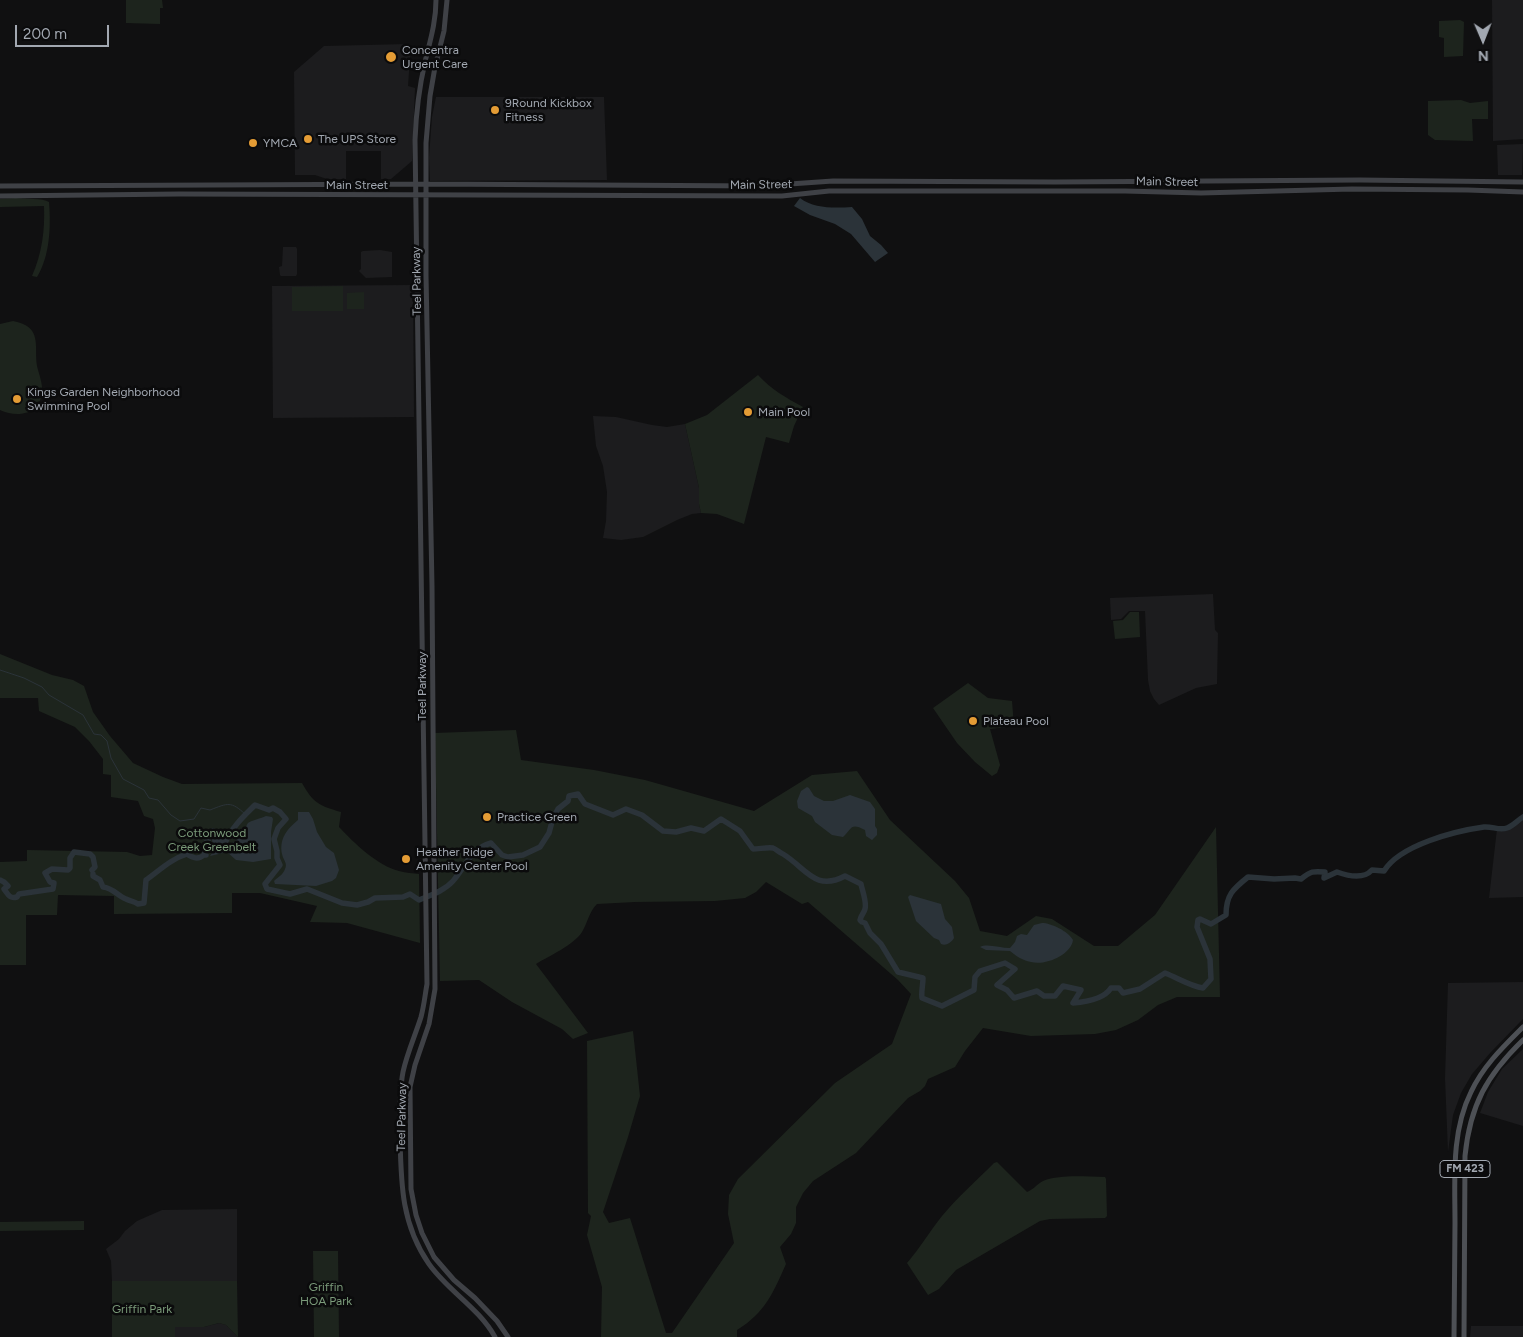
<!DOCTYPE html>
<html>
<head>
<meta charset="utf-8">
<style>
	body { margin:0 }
	#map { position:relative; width:1523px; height:1337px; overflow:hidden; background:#101011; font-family:Figtree,sans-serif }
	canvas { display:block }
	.north { position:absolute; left:1458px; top:15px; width:50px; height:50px; -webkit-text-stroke:4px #0b0b0c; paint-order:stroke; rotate:179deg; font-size:14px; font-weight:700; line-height:20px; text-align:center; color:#a2a8b1 }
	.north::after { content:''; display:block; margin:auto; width:18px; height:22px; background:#a2a8b1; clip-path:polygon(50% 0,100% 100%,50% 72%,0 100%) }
	.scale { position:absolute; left:15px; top:25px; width:94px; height:22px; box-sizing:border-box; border:2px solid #a2a8b1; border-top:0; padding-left:6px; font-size:15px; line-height:18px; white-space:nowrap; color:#a2a8b1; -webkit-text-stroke:4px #0b0b0c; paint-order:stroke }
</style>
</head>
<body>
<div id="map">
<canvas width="1523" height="1337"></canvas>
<div class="north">N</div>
<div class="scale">200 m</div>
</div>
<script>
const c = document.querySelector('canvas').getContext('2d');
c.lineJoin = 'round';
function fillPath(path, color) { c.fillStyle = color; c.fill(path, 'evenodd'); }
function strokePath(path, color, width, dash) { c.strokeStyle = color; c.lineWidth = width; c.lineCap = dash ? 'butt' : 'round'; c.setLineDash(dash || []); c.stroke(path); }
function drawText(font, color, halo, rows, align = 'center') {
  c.font = font + ' Figtree,sans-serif'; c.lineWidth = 5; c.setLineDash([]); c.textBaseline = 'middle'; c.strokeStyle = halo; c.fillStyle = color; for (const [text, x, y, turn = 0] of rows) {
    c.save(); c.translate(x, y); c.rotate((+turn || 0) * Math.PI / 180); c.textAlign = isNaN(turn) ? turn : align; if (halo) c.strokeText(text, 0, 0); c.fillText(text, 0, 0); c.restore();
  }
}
fillPath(new Path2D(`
	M 1492,0 L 1523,0 L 1523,139 L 1493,141 Z
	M 408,44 L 411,45 L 408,86 L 415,88 L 412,161 L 391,179 L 381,179 L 381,151 L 346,151 L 346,179 L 327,179 L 315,175 L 295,175 L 294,72 L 324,46 Z
	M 436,97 L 604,97 L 607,180 L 430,181 L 429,157 L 432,117 Z
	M 1523,144 L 1522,175 L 1498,175 L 1497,145 Z
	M 283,247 L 296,247 L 297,249 L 297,274 L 296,276 L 281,276 L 280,275 L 279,267 L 282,266 Z
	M 380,250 L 392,252 L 392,277 L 366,278 L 359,271 L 361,269 L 361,252 L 363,251 Z
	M 413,285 L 414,417 L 273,418 L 272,286 Z
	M 593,416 L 616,417 L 652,425 L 667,427 L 685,424 L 699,488 L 699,504 L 701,513 L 692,514 L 677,520 L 643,537 L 621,540 L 603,538 L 606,521 L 607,492 L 603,466 L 596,446 Z
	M 1213,594 L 1215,630 L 1218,633 L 1217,684 L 1196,688 L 1159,705 L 1154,699 L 1150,691 L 1148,680 L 1145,611 L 1129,611 L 1121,619 L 1111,620 L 1110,598 Z
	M 1523,817 L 1523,897 L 1489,898 L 1497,829 L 1508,828 Z
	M 1523,982 L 1523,1019 L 1491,1052 L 1472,1074 L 1461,1093 L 1453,1115 L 1448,1152 L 1445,1078 L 1448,983 Z
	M 1523,1049 L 1523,1126 L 1480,1113 L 1488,1092 L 1502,1069 Z
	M 237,1209 L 237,1281 L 112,1281 L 111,1261 L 106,1249 L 119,1239 L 125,1231 L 137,1221 L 162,1210 Z
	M 219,1323 L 226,1325 L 238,1337 L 175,1337 L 175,1327 L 204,1327 Z
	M 1471,1326 L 1523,1326 L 1523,1337 L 1470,1337 Z`), '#1c1c1e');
fillPath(new Path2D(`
	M 126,0 L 162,0 L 163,8 L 160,8 L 160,24 L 126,23 Z
	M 1460,20 L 1464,22 L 1463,56 L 1444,57 L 1444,38 L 1439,37 L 1439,21 Z
	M 1461,100 L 1470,103 L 1488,101 L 1488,119 L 1472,119 L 1473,141 L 1435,140 L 1428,135 L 1428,101 Z
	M 16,198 C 25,199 43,198 49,202 C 51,226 50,256 37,277 L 32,276 C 42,253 45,231 44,206 L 0,207 L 0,199 Z
	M 343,286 L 343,311 L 292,311 L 292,287 Z
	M 364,292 L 364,309 L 347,309 L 347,293 Z
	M 13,321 C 43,327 34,345 37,366 C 39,375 43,383 42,393 C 39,415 17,418 0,410 L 0,324 Z
	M 758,375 C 771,389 786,398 803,407 L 794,426 L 789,443 L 766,437 L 744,524 L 717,514 L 701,513 L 699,504 L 699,488 L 685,424 L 707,415 Z
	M 1130,612 L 1139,612 L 1140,637 L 1115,639 L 1113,621 L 1123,620 Z
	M 0,654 L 52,675 L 73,680 L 84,686 L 93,712 L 110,736 L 133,763 L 163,777 L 182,784 L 302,783 C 313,803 320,806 341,812 L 339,827 C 354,843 378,866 399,871 C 406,873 413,873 419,874 L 420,943 L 347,923 L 310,922 L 317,906 L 260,893 L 232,893 L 232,913 L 114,914 L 114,896 L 58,895 L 57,915 L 26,915 L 26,965 L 0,965 L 0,862 L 27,861 L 27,850 L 127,852 L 140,856 L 152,855 L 155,828 L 153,819 L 144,816 L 138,801 L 111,797 L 111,775 L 103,774 L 103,759 L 89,741 L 75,727 L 39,711 L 38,698 L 0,698 Z
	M 968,683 L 988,698 L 1012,701 L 1014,726 L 990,729 L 1000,765 L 997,773 L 992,776 L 975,762 L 957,743 L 933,708 Z
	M 516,730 L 521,760 L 594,770 L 645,780 L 754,811 L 812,775 L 857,771 L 890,820 L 955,881 L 969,898 L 980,931 L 1007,936 L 1036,916 L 1052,919 L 1094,946 L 1118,946 L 1155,915 L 1216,827 L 1220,997 L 1177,997 L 1158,1005 L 1138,1020 L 1116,1030 L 1095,1034 L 1031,1036 L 983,1028 L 965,1051 L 955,1067 L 928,1079 L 925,1086 L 920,1091 L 908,1098 L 856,1153 L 813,1181 L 803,1193 L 796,1207 L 796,1223 L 791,1234 L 780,1247 L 786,1264 C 773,1293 765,1313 737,1330 L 737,1337 L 601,1337 L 602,1287 L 587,1235 L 591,1216 L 588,1213 L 587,1041 L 633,1031 L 640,1096 L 628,1137 L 603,1212 L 609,1223 L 630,1218 L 666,1333 L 672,1333 L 734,1243 L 728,1214 L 729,1195 L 738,1179 L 835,1083 L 892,1044 L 911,994 L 898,980 L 808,902 L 802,904 L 766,882 L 756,892 L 745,898 L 715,901 L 635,902 L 597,904 C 589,912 588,922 582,932 C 574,945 549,956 536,964 L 588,1033 L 573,1039 L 562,1029 L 512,1002 L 479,980 L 440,981 L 435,733 Z
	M 997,1162 L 1027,1192 C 1033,1190 1037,1184 1043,1181 C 1062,1174 1085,1177 1105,1177 L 1106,1179 L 1107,1216 L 1105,1218 L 1050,1219 L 1040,1221 L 956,1270 L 939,1289 L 928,1295 L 907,1263 C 920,1248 930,1231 942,1216 C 958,1197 977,1180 994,1163 Z
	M 84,1221 L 84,1230 L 0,1231 L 0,1222 Z
	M 313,1251 L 338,1251 L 339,1337 L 314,1337 Z
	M 112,1281 L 237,1281 L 238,1337 L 226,1325 L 219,1323 L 204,1327 L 175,1327 L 175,1337 L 112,1337 Z`), '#1d241d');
fillPath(new Path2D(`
	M 800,198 C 814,209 835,208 852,207 L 862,219 L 870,236 L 881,245 L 888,253 L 875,262 L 851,234 L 835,224 L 810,215 L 794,206 Z
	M 807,787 L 809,788 L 814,796 L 824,801 L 833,801 L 850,795 L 870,802 L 875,809 L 875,826 L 877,829 L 877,835 L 872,840 L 866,836 L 865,830 C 850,822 852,829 843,837 L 832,835 L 815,822 L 812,816 L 798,808 L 797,801 L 801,791 Z
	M 298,812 L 309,812 L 313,819 L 317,832 L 326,847 L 334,853 L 339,870 L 336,878 L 332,881 L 316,886 L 275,884 L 274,881 C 278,877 283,875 285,869 C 288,863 283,860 282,854 C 279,839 287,829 298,820 Z
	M 266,816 L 272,817 L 273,819 L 271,832 L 271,859 L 253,862 L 236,860 L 227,852 L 210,856 L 215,849 C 226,847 239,841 245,831 C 246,829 246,825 248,823 C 250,821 262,818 266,816 Z
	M 910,895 L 941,904 L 945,919 L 952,927 L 954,938 C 951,943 946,946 941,944 L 939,940 L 934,938 L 916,921 L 908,897 Z
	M 1042,923 C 1051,923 1068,931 1073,940 C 1071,955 1045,966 1031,962 C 1022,960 1016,956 1010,951 L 986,950 L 980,947 C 987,943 1000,948 1010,948 L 1015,942 L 1017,936 L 1021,934 L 1027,935 L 1034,925 Z`), '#2b3339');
strokePath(new Path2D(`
	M 0,670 L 24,678 L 42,687 L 49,695 L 83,715 L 94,734 L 101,735 L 107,741 L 111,758 L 123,779 L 144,790 L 149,798 L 158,800 L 171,815 L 180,821 L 194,819 L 201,808 L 210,810 C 228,803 231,801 245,814`), '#2b3339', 1);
strokePath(new Path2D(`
	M 93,874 L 93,876 L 100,880 L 103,887 C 113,888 118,896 126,899 C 130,901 134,901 138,904 L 144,903 L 146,880 C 160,870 171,859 187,854 C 193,858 198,860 204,855 L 206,855 L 204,850 L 206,843 L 213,831 L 215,841 L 221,842 L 226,841 C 232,827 244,816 255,805 L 269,810 L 273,808 L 280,812 L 286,819 L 278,828 L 274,839 L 277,851 L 277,858 L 280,865 L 265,884 L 267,889 L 290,894 L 307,889 L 342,903 L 357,905 L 368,902 L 375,898 L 403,897 L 410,894 L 419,900 C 431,895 444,891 453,881 C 466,866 470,849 491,843 L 502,855 L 508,857 L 523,855 L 540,847 L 549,833 L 553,818 L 558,809 L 568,801 L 569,796 L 578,794 L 585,804 L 613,815 L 626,809 L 642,815 L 663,831 L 676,832 L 691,828 L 704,831 L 721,819 L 740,831 L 753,849 C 759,849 768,847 773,848 C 776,849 780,853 783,854 C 806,868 815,892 845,876 L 861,884 C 862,890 867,902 865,909 C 864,913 861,915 860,920 L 862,922 L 865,923 L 870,933 L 881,944 L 898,972 L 923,978 C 923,985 921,992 922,998 L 942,1006 L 974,990 L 975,977 L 980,971 L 1005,963 L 1015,969 L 997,985 L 1007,990 L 1014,998 L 1037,991 L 1044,996 L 1055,996 L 1063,986 L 1081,990 L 1073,1003 C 1086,1002 1104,999 1111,988 L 1119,988 L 1123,993 L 1140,989 L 1165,973 C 1178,978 1190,986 1203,988 L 1211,979 L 1210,959 L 1197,927 L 1198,920 L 1200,919 L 1211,924 L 1226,915 C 1226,895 1233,889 1248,877 L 1274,879 L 1295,878 L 1301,879 C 1311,871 1313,871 1325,872 L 1324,878 L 1337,872 C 1348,876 1363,880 1372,870 L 1384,871 C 1400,845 1455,831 1484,827 C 1492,826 1499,831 1507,828 C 1513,826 1518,820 1523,817
	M 0,880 L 4,882 L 8,886 L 4,889 C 8,894 9,899 17,897 L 19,894 L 53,889 L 54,883 L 50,882 L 45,873 L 52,869 L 68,870 L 70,868 L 70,858 L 74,852 L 90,854 L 93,857 L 95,867 L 92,870`), '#2b3339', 5.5);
strokePath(new Path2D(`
	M 436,0 C 436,22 430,41 425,62 C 419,88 416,114 415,140 L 427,984 C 425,995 424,1006 421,1017 C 415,1036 407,1053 403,1072 C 399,1093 400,1115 400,1136 C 401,1182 401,1224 429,1264 C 448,1291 479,1308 495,1337
	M 447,0 L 444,31 L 435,67 L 430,96 L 426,143 L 426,275 L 432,586 L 435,989 L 429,1024 L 415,1065 L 410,1087 L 411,1189 L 416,1215 L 422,1233 L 434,1257 L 454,1280 L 475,1298 L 497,1321 L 508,1337
	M 0,186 L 426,184 L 761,186 L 833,181 L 1055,182 L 1360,180 L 1523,182
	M 0,196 L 179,194 L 782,196 L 829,191 L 1125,191 L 1201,193 L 1352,189 L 1468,190 L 1523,192`), '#3f4146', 5);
strokePath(new Path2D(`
	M 1454,1337 C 1454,1299 1455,1261 1455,1223 C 1455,1179 1451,1132 1471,1092 C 1483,1066 1503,1047 1523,1027
	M 1464,1337 L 1465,1156 C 1470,1105 1487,1075 1523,1040`), '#4d5055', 5);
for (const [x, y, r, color] of [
	[391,57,6,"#e49c35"],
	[495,110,5,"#e49c35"],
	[308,139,5,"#e49c35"],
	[253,143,5,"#e49c35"],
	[17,399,5,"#e49c35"],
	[748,412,5,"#e49c35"],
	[973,721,5,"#e49c35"],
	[487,817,5,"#e49c35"],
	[406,859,5,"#e49c35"]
]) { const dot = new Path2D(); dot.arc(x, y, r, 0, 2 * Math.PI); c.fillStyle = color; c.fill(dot); strokePath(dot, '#0b0b0c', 2); }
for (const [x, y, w] of [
	[1465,1169,50]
]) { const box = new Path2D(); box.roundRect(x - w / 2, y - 8.5, w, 17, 4); c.fillStyle = '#0b0b0c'; c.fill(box); strokePath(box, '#a2a8b1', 1); }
drawText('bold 11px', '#a2a8b1', null, [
	["FM 423",1465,1169]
]);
drawText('12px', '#a2a8b1', '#0b0b0c', [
	["Concentra",402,50],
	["Urgent Care",402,64],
	["9Round Kickbox",505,103],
	["Fitness",505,117],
	["The UPS Store",318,139],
	["YMCA",263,143],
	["Kings Garden Neighborhood",27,392],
	["Swimming Pool",27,406],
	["Main Pool",758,412],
	["Plateau Pool",983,721],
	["Practice Green",497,817],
	["Heather Ridge",416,852],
	["Amenity Center Pool",416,866]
], 'left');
drawText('12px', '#a2a8b1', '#0b0b0c', [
	["Main Street",1167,182,1],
	["Main Street",357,185],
	["Main Street",761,185,-1],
	["Teel Parkway",417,281,-91],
	["Teel Parkway",422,686,-90],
	["Teel Parkway",402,1117,-89]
]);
drawText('12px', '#7b9b7a', '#0b0b0c', [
	["Cottonwood",212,833],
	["Creek Greenbelt",212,847],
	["Griffin",326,1287],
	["HOA Park",326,1301],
	["Griffin Park",142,1309]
]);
</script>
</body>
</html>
